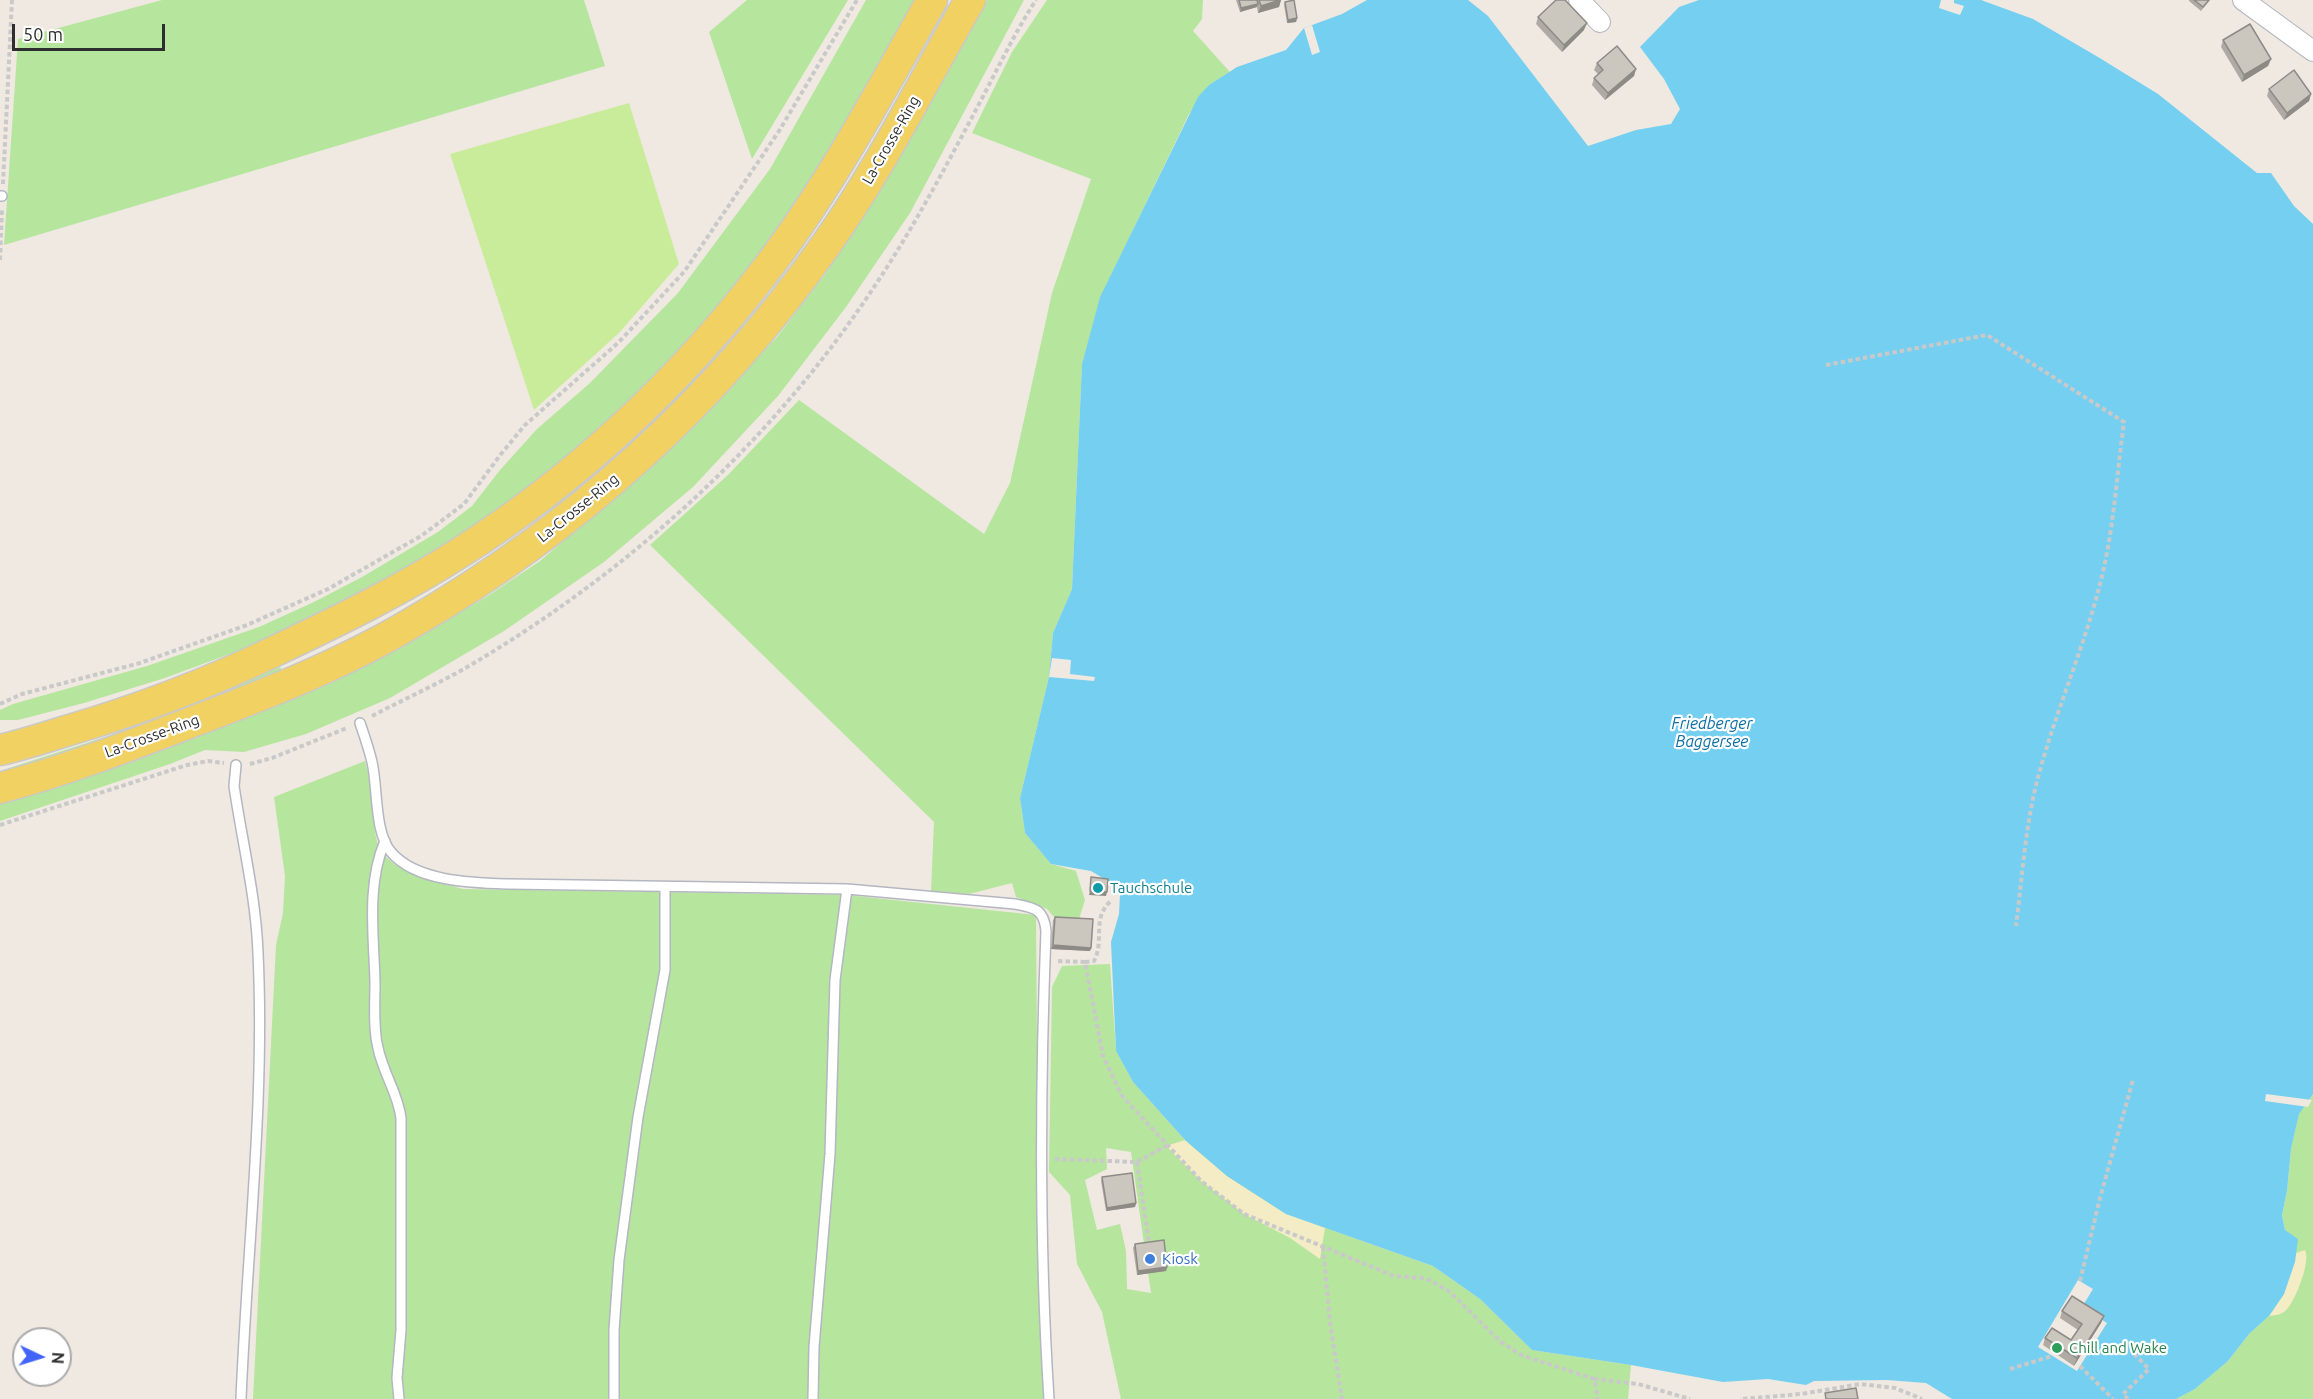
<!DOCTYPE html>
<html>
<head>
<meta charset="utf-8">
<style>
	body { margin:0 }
	#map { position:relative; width:2313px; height:1399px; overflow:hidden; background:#efe9e1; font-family:Ubuntu,sans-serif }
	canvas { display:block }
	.north { position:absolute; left:12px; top:1327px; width:60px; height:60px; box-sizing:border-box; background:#fff; border:2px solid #ababab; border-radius:50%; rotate:94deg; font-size:16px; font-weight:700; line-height:24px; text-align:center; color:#2e2e2e }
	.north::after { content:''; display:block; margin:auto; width:21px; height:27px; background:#4264fb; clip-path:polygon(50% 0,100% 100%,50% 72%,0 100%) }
	.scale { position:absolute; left:12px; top:24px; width:153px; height:27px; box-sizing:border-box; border:3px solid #2e2e2e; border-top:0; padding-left:8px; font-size:18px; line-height:21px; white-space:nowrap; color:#2e2e2e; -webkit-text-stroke:4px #fff; paint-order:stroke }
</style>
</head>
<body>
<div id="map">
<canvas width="2313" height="1399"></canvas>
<div class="north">N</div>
<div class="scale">50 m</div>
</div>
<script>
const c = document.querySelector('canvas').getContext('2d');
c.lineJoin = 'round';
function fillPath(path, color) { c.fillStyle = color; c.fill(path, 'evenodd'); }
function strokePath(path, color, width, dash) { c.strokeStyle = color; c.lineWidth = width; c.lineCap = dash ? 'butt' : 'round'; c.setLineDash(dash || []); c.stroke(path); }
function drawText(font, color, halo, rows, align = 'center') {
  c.font = font + ' Ubuntu,sans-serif'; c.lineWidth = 4.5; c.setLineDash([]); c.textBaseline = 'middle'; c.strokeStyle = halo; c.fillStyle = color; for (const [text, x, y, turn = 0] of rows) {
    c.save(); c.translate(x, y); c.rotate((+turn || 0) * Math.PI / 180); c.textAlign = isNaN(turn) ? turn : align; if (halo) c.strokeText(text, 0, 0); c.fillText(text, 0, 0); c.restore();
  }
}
fillPath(new Path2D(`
	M 162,0 L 584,0 L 605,66 L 4,245 L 18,39 Z
	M 747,0 L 848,0 L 752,159 L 709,32 Z
	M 866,0 L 916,0 L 825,161 L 729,297 L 622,412 L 515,499 L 392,578 L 254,645 L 165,678 L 84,703 L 18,720 L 0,720 L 0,710 L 13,704 L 147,666 L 259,627 L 314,602 L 362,577 L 438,532 L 472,506 L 500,470 L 537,429 L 590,383 L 678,293 L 770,169 Z
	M 987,0 L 1024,0 L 910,213 L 846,307 L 778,396 L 693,487 L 604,562 L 504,631 L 390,698 L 306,734 L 244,752 L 205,750 L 170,764 L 0,821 L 0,802 L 234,723 L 326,682 L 408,643 L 486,597 L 540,561 L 675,445 L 777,337 L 826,273 L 873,198 Z
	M 1047,0 L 1203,0 L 1202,19 L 1193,31 L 1230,72 L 1209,85 L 1189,114 L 1100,298 L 1082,365 L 1072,589 L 1053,633 L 1049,677 L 1020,798 L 1025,833 L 1051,864 L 1076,871 L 1085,900 L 1079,919 L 1054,917 L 1047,909 L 1016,897 L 1012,883 L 969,894 L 931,891 L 934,822 L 650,545 L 728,475 L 799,400 L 984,534 L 1010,483 L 1052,293 L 1091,179 L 972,133 L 1012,52 Z
	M 280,667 L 284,673 L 0,777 L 0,771 L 108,736 Z
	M 365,761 C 367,770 370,779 372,788 C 376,808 370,836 383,853 C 399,875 439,882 463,889 L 846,895 L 1036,915 L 1039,1306 L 1045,1399 L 253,1399 L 276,945 L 283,913 L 285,876 L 274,797 Z
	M 1110,964 L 1116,1051 L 1133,1082 L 1185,1140 L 1286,1214 L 1433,1266 L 1480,1299 L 1532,1350 L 1631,1365 L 1628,1399 L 1121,1399 L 1102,1312 L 1077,1264 L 1070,1195 L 1049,1172 L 1052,987 L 1062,966 ZM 1106,1148 L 1131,1152 L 1151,1293 L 1127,1289 L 1126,1251 L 1120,1224 L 1097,1230 L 1085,1180 L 1107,1169 Z
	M 2313,1094 L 2313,1399 L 2176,1399 L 2195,1389 L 2228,1361 L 2249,1334 L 2269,1316 L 2285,1230 L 2282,1215 L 2287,1191 L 2291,1149 L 2299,1113 Z`), '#b6e59e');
fillPath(new Path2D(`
	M 1185,1140 L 1227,1176 L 1286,1214 L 1325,1228 L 1320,1259 L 1290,1238 L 1244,1214 L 1201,1181 L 1166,1146 Z
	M 2305,1250 C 2311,1262 2295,1301 2287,1309 C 2282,1315 2276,1315 2269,1316 L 2284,1294 L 2296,1253 Z`), '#f3ecc5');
fillPath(new Path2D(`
	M 629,103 L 679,264 L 619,333 L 534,410 L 450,154 Z`), '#c9ec9a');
fillPath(new Path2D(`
	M 1367,0 L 1468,0 L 1488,16 L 1588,146 L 1636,130 L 1671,124 L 1680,109 L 1664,79 L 1640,47 L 1679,7 L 1699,0 L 1981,0 L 2033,19 L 2098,57 L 2158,94 L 2257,173 L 2271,173 L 2294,206 L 2313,224 L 2313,1094 L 2299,1114 L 2291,1149 L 2287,1191 L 2282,1215 L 2285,1230 L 2298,1239 L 2295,1262 L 2284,1294 L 2269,1316 L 2249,1334 L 2228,1361 L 2195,1389 L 2176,1399 L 1952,1399 L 1926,1383 L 1887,1380 L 1814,1381 L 1806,1385 L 1768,1379 L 1723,1382 L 1631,1365 L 1532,1350 L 1480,1299 L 1433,1266 L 1286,1214 L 1227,1176 L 1185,1140 L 1133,1082 L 1116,1051 L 1111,942 L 1119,914 L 1120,894 L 1113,884 L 1091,871 L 1051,864 L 1025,833 L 1020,798 L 1049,677 L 1053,633 L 1072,589 L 1082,364 L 1100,297 L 1198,97 L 1209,85 L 1237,67 L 1286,50 L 1304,28 L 1342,14 Z`), '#75cff0');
fillPath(new Path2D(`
	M 1941,0 L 1954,0 L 1954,3 L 1964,6 L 1960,15 L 1939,8 Z
	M 1312,25 L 1320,52 L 1312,55 L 1304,28 Z
	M 1052,658 L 1071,660 L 1070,674 L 1095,677 L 1094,681 L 1049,677 Z
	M 2266,1094 L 2312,1100 L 2308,1107 L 2265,1101 Z
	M 2078,1280 L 2093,1289 L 2082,1307 L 2107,1323 L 2077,1371 L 2038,1347 Z`), '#efe9e1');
const lane = new Path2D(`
	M 0,196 L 2,196
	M 360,723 C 364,735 369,749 372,762 C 378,788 374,832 391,852 C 416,882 474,883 509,884 L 847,889 L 1015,904 C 1035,908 1044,909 1046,931 C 1040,1087 1039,1244 1049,1399
	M 236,765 L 234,786 C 242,841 256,897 258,953 C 265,1101 247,1250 241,1399
	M 385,841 C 366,885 374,937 375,983 C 375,1004 373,1028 378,1048 C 383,1073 398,1093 401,1118 L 401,1330 L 397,1378 L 399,1399
	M 614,1399 L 614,1330 L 619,1260 L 638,1117 L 665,970 L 665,887
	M 813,1399 L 814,1347 L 830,1154 L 835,980 L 847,889`);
const street = new Path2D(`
	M 1579,0 L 1600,22
	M 2243,0 L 2313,51`);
const primary = new Path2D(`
	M 0,750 C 22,745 44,738 66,731 C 138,710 207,684 275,651 C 338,621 402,590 461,552 C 576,479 679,383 762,275 C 828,190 879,94 932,0
	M 0,788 C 63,771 124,748 184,725 C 261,696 339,666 410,624 C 574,529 715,402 825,246 C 880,169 923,82 970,0`);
strokePath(lane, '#b4b7c1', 12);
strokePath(street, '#b4b7c1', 22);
strokePath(primary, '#c9c9c9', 33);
strokePath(new Path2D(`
	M 3,184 L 12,0
	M 0,260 L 2,209
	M 1826,365 L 1987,335 L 2124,422 C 2117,473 2114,526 2102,576 C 2085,647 2054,714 2036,785 C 2025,831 2022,879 2016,926
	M 0,704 L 22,694 L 140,663 L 247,625 L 328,589 L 421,536 L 464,504 L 501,454 L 525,425 L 618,343 L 684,272 L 779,131 L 857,0
	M 372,716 C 408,697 445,681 479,660 C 637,565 775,438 876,284 C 914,227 946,166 978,106 C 997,70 1014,34 1036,0
	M 250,764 L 272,758 L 347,728
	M 0,825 L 187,765 L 208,761 L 224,763
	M 1058,961 L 1085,962 L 1103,1056 L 1122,1096 L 1201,1181 L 1244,1214 L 1394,1276 L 1425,1278 L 1449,1291 L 1501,1342 L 1521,1355 L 1594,1379 L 1598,1399
	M 1085,962 L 1094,961 C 1105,941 1091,918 1111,901
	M 1055,1159 L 1137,1162 L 1166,1146
	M 1137,1162 L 1149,1243
	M 1323,1247 L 1330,1322 L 1342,1399
	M 2080,1281 L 2100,1198 L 2133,1080
	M 2080,1366 L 2113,1399
	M 2010,1369 L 2052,1356
	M 1594,1379 L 1638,1384 L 1690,1399
	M 1743,1399 L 1801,1394 L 1860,1384 L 1895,1388 L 1922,1399
	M 2128,1399 L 2123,1394 L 2149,1369 L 2135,1355`), '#c9c9c9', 4, [4.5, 3]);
strokePath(lane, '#fff', 9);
strokePath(street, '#fff', 20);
strokePath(primary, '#f2d163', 30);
fillPath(new Path2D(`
	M 1236,0 L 1281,0 L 1279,7 L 1258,13 L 1257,7 L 1240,12 Z
	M 2189,0 L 2210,0 L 2201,11 L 2189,1 Z
	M 1285,2 L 1297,18 L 1296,22 L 1287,23 L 1284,5 Z
	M 1538,17 L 1584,30 L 1562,52 L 1536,24 Z
	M 2223,40 L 2271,59 L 2268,66 L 2242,82 L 2221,47 Z
	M 1597,63 L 1636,69 L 1634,76 L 1605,100 L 1592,85 L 1594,78 L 1598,74 L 1594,70 Z
	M 2269,89 L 2311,94 L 2309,101 L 2284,120 L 2267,96 Z
	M 1055,917 L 1091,948 L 1090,951 L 1051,949 L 1053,920 Z
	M 1102,1177 L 1136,1203 L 1135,1207 L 1106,1211 L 1101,1181 Z
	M 1135,1244 L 1167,1267 L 1166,1271 L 1137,1275 L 1133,1248 Z
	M 2062,1311 L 2104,1316 L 2101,1323 L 2074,1366 L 2043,1345 L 2045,1338 L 2071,1340 L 2078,1330 L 2060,1318 Z`), '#afaba4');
fillPath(new Path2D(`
	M 1281,0 L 1279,7 L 1258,13 L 1261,6 Z
	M 1258,4 L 1257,7 L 1240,12 L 1241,8 Z
	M 1297,18 L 1296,22 L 1287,23 L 1288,20 Z
	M 1587,23 L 1584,30 L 1562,52 L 1564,45 Z
	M 2271,59 L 2268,66 L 2242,82 L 2244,75 Z
	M 1636,69 L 1634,76 L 1605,100 L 1608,93 Z
	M 2311,94 L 2309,101 L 2284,120 L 2287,113 Z
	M 1090,891 L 1107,892 L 1106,896 L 1089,895 Z
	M 1053,945 L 1091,948 L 1090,951 L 1051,949 Z
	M 1136,1203 L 1135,1207 L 1106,1211 L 1107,1208 Z
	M 1167,1267 L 1166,1271 L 1137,1275 L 1138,1271 Z
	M 2104,1316 L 2101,1323 L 2074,1366 L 2077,1358 Z`), '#8e8b86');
const building = new Path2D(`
	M 1239,0 L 1257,0 L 1258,4 L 1241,8 Z
	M 1259,0 L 1280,0 L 1261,6 Z
	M 1294,0 L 1297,18 L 1288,20 L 1285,2 Z
	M 1556,0 L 1565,0 L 1587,23 L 1564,45 L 1538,17 Z
	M 2194,0 L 2209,0 L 2203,7 Z
	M 2250,24 L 2271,59 L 2244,75 L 2223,40 Z
	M 1617,46 L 1636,69 L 1608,93 L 1594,78 L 1603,70 L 1597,63 Z
	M 2294,70 L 2311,94 L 2287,113 L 2269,89 Z
	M 1091,877 L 1108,879 L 1107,892 L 1090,891 Z
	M 1055,917 L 1093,919 L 1091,948 L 1053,945 Z
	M 1132,1173 L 1136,1203 L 1107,1208 L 1102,1177 Z
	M 1164,1240 L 1167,1267 L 1138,1271 L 1135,1244 Z
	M 2072,1296 L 2104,1316 L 2077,1358 L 2045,1338 L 2052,1328 L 2071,1340 L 2082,1324 L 2062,1311 Z
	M 1856,1388 L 1858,1399 L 1826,1399 L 1825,1393 Z`);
fillPath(building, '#cbc7bf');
strokePath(building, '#8e8b86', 1.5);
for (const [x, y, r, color] of [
	[1098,888,6,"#0f9aa8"],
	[1150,1259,6,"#3f7fe0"],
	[2057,1348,6,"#2e9e5b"]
]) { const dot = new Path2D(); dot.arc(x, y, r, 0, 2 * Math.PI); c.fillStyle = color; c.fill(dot); strokePath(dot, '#fff', 2); }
drawText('15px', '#2e2e2e', '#fff', [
	["La-Crosse-Ring",891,140,-60],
	["La-Crosse-Ring",578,508,-39],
	["La-Crosse-Ring",152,736,-20]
]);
drawText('15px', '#0d838f', '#fff', [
	["Tauchschule",1110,888]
], 'left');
drawText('15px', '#366cbe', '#fff', [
	["Kiosk",1162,1259]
], 'left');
drawText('15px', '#27864d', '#fff', [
	["Chill and Wake",2069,1348]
], 'left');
drawText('italic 16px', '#0d6fa3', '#fff', [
	["Friedberger",1712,724],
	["Baggersee",1712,742]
]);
</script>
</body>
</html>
